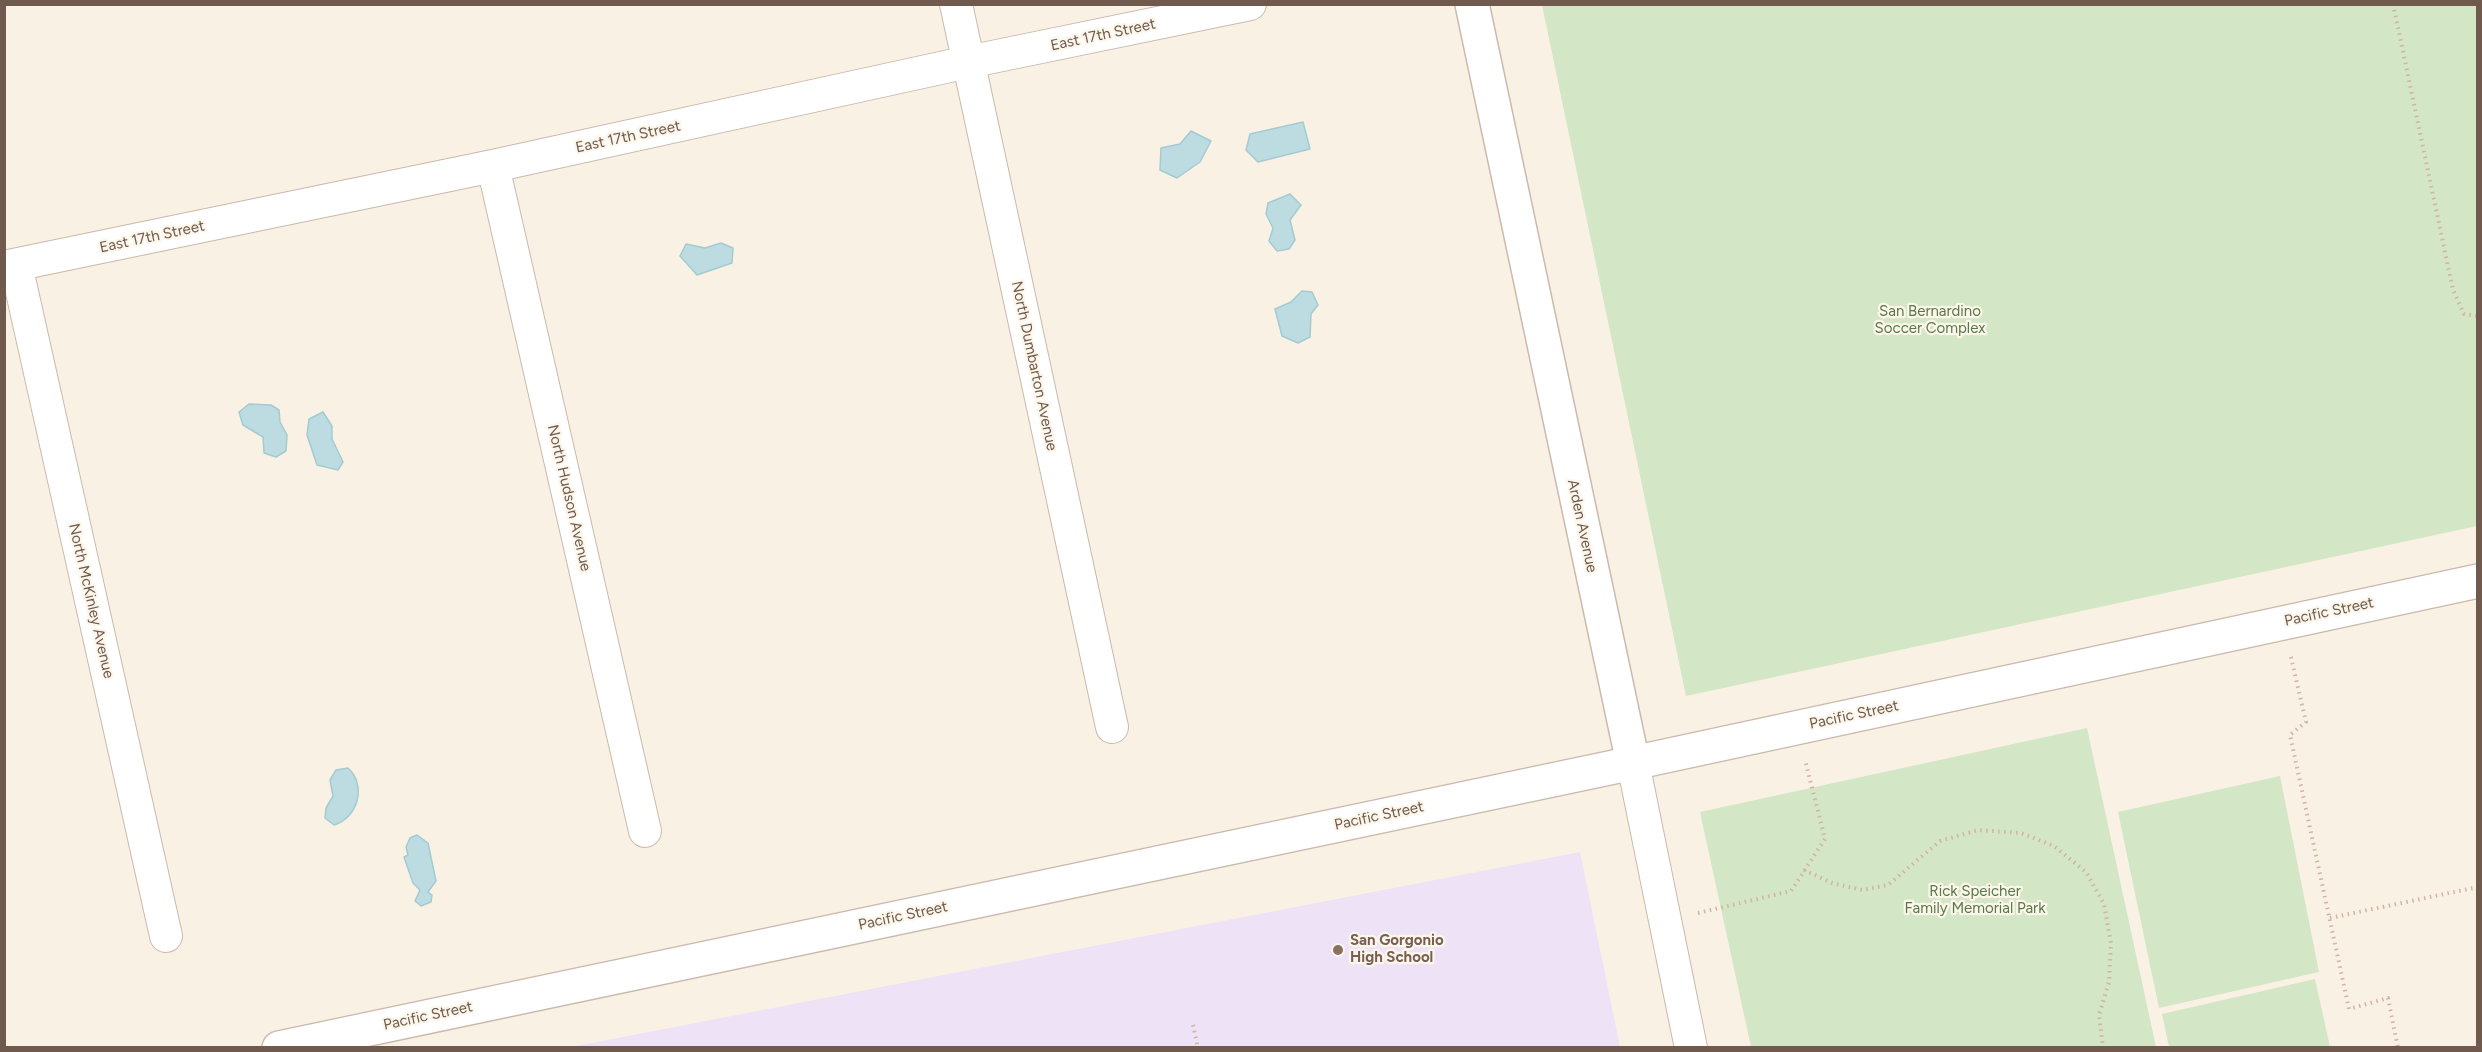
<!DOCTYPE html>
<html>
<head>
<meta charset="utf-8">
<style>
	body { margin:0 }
	#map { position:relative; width:2482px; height:1052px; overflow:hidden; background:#faf1e5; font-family:Figtree,sans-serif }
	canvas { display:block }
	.frame { position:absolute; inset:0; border:6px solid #70594d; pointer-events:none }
</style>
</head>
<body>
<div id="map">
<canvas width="2482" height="1052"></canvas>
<div class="frame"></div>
</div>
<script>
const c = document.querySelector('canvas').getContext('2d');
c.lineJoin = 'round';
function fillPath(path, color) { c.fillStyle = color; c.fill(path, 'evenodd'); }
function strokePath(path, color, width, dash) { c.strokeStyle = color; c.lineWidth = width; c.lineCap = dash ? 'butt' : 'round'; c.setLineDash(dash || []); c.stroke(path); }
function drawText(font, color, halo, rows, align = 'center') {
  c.font = font + ' Figtree,sans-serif'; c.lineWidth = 4.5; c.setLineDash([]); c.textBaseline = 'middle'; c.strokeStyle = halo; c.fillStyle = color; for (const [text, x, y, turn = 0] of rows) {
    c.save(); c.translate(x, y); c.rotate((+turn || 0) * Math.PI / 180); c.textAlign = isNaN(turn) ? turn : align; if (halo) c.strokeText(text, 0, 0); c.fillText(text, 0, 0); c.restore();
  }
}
fillPath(new Path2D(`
	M 1580,852 L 1620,1047 L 571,1047 Z`), '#eee2f6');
fillPath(new Path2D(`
	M 1542,5 L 2477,5 L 2477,526 L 1686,696 Z
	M 2087,728 L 2156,1047 L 1751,1047 L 1700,812 Z
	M 2280,776 L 2319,972 L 2159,1008 L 2118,812 Z
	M 2315,979 L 2330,1047 L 2169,1047 L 2162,1014 Z`), '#d3e6c5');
const water = new Path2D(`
	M 1303,122 L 1310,149 L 1258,162 L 1246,150 L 1250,134 Z
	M 1191,131 L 1211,141 L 1200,162 L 1177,178 L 1160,170 L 1161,148 L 1180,144 Z
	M 1290,194 L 1301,205 L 1290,220 L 1295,240 L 1289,249 L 1277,251 L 1269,241 L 1273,228 L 1266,214 L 1268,203 Z
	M 721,243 L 733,248 L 732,263 L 697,275 L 680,256 L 686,244 L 705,248 Z
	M 1302,291 L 1312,292 L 1318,305 L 1311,314 L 1310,337 L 1298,343 L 1282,336 L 1275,309 L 1291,302 Z
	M 249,404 L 271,405 L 279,410 L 280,422 L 287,435 L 286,451 L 276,457 L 264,453 L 263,437 L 243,425 L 239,412 Z
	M 323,412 L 332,426 L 332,439 L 343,462 L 338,470 L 317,465 L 307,435 L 309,419 Z
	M 348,768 C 367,785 358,818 334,825 L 325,818 L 326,808 L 333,796 L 330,780 L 336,770 Z
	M 417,835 L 428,843 L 436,881 L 428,892 L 432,895 L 431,902 L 421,906 L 415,901 L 420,890 L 413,883 L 404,857 L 408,855 L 406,847 L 410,838 Z`);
fillPath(water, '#bcdce1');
strokePath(water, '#a3cbd2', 1.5);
const minor = new Path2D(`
	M 956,4 L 1112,727
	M 493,166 L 645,831
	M 16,265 L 166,936
	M 4,267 L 493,166 L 968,62 L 1250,4
	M 1633,763 L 1691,1048`);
const tertiary = new Path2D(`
	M 1472,4 L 1633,763
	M 279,1048 L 1633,763 L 2478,581`);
strokePath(minor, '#cab9ac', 34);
strokePath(tertiary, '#cab9ac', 36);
strokePath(new Path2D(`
	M 2393,4 L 2453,290 L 2464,314 L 2478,316
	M 2291,657 L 2306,722 L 2290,735 L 2349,1009 L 2388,998 L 2398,1048
	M 1804,870 L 1832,883 L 1862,890 L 1888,885 L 1940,841 L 1978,830 L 2021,833 L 2054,846 L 2086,872 L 2104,904 L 2111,943 L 2109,982 L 2099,1015 L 2103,1048
	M 1698,913 L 1791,891 L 1825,839 L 1805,760
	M 2330,918 L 2478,887
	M 1193,1025 L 1198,1048`), '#d1b4a3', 4, [1.5, 4.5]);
strokePath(minor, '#fff', 32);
strokePath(tertiary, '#fff', 33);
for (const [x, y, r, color] of [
	[1338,950,6,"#8d6e63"]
]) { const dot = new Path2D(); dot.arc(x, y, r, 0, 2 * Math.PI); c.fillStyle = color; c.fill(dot); strokePath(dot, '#fdf6eb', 2); }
drawText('15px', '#70594d', '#fdf6eb', [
	["East 17th Street",1103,35,-12],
	["East 17th Street",628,137,-12],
	["East 17th Street",152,237,-12],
	["North Dumbarton Avenue",1034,366,78],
	["North Hudson Avenue",569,498,77],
	["Arden Avenue",1582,526,78],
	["North McKinley Avenue",91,601,77],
	["Pacific Street",2329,612,-12],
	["Pacific Street",1854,715,-12],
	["Pacific Street",1379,816,-12],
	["Pacific Street",903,916,-12],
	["Pacific Street",428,1016,-12]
]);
drawText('15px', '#587a49', '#fdf6eb', [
	["San Bernardino",1930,312],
	["Soccer Complex",1930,329],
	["Rick Speicher",1975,892],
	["Family Memorial Park",1975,909]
]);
drawText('bold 15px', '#785e54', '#fdf6eb', [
	["San Gorgonio",1350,941],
	["High School",1350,958]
], 'left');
</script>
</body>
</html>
